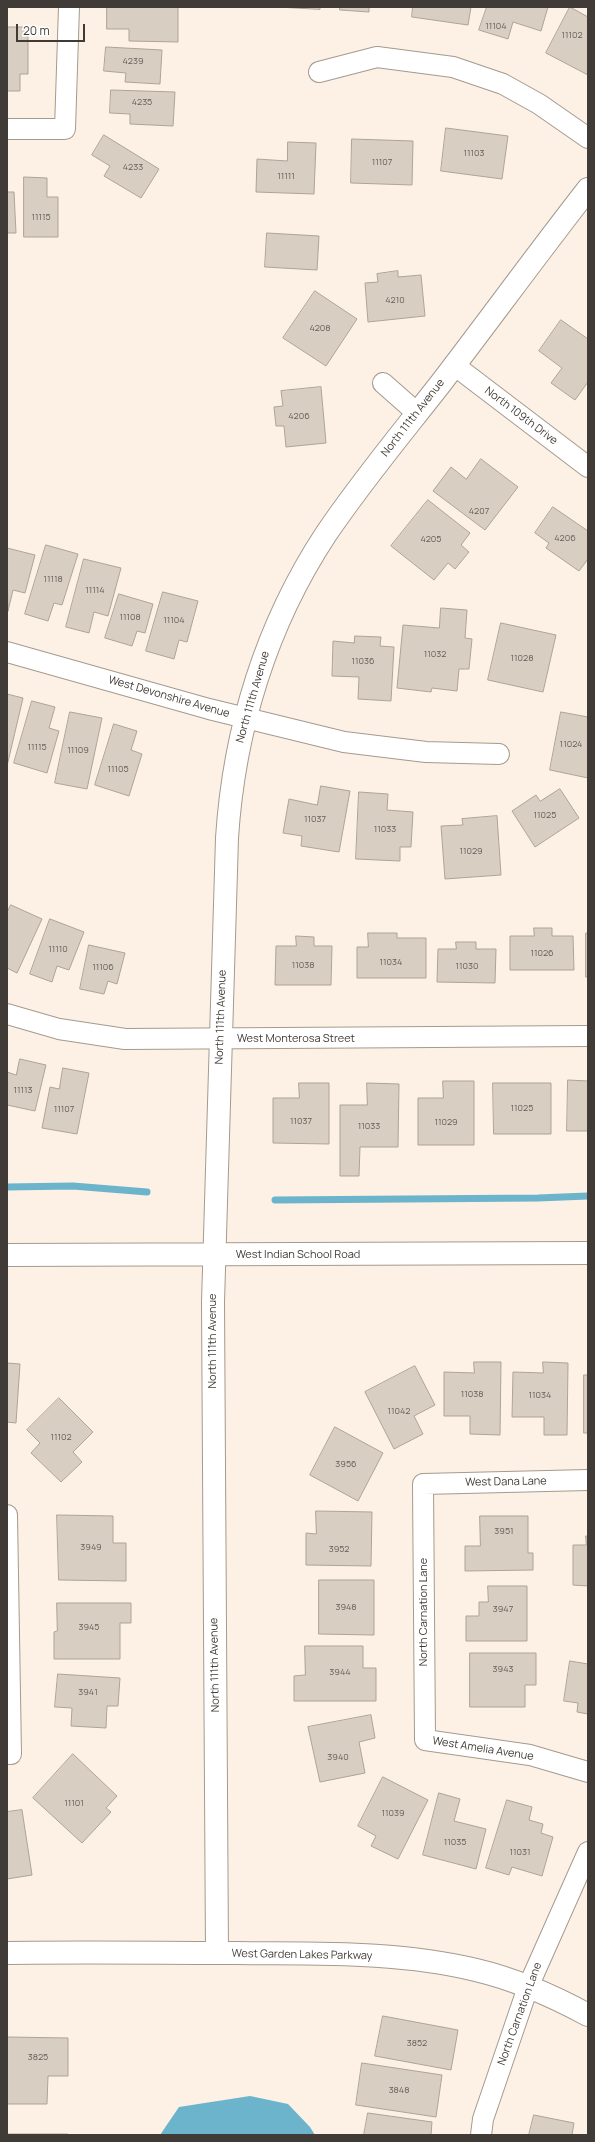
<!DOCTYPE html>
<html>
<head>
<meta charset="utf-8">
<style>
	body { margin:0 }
	#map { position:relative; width:595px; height:2142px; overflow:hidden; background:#fcf1e4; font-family:Manrope,sans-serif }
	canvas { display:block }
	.frame { position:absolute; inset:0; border:8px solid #403b36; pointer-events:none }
	.scale { position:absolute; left:16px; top:24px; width:69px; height:18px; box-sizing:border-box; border:2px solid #403b36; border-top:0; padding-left:5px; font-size:12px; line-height:14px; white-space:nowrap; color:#403b36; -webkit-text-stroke:3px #fff; paint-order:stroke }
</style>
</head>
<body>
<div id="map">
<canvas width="595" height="2142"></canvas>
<div class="frame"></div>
<div class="scale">20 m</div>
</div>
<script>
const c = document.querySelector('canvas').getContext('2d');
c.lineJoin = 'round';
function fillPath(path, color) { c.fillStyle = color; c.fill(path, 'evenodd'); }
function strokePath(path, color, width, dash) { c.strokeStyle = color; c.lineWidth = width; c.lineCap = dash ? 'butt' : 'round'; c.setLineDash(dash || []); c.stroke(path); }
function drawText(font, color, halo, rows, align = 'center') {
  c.font = font + ' Manrope,sans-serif'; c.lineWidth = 3; c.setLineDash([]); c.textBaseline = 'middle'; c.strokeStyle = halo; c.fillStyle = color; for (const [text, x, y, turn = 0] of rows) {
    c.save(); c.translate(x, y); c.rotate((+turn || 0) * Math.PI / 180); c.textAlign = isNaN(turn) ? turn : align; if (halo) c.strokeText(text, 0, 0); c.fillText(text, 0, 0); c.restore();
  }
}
fillPath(new Path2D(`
	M 250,2096 L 288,2104 L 310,2127 L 315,2135 L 160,2135 L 179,2107 Z`), '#6cb4cb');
strokePath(new Path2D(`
	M 7,1187 L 73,1186 L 147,1192
	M 275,1200 L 538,1198 L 588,1196`), '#6cb4cb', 7);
const building = new Path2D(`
	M 107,7 L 178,7 L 178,42 L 129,41 L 129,29 L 107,29 Z
	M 278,7 L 320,7 L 320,9 Z
	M 340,7 L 369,7 L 369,12 L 340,10 Z
	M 413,7 L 471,7 L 468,25 L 412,17 Z
	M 487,7 L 548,7 L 541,31 L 513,22 L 508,39 L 479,30 Z
	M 570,7 L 588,17 L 588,75 L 546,53 Z
	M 7,27 L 28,27 L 28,74 L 20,74 L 20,91 L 7,91 Z
	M 106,47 L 162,50 L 160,84 L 125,82 L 126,73 L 104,71 Z
	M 111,90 L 175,92 L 173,126 L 130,124 L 130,114 L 110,113 Z
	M 446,128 L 508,136 L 502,179 L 441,171 Z
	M 104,135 L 159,169 L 141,198 L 104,176 L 110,166 L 92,155 Z
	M 352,139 L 413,141 L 412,185 L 351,183 Z
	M 288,142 L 316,143 L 314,194 L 256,192 L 257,159 L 287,161 Z
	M 24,177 L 47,178 L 47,197 L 58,197 L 58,237 L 24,237 Z
	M 7,192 L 14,192 L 16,233 L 7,233 Z
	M 267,233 L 319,236 L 317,270 L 265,267 Z
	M 398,271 L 398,277 L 421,275 L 425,316 L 368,322 L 365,283 L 378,282 L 377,274 Z
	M 315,291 L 357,319 L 326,366 L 283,338 Z
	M 561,320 L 588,339 L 588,382 L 575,400 L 551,383 L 562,368 L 539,351 Z
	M 321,387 L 326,443 L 286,447 L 284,426 L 276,426 L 274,407 L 283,406 L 281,391 Z
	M 481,459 L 518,487 L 485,530 L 433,491 L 451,467 L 466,479 Z
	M 428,500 L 470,533 L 461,545 L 469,552 L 455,569 L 448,563 L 434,580 L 391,546 Z
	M 553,507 L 588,531 L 588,559 L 579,571 L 546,548 L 549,543 L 535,533 Z
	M 46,545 L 78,554 L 62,605 L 54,603 L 48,621 L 25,614 Z
	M 7,548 L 35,555 L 25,593 L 13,590 L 8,611 Z
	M 84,559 L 121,568 L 108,616 L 94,612 L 89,633 L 66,627 Z
	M 163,592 L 198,601 L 187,642 L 179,640 L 174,659 L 146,651 Z
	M 119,594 L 153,604 L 145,633 L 137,631 L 132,646 L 105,638 Z
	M 441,608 L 467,610 L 465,638 L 472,639 L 469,669 L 459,669 L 457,691 L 432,688 L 431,692 L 397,688 L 403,625 L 439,628 Z
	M 501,623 L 556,635 L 543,692 L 488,680 Z
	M 355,636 L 381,637 L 380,646 L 394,647 L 391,701 L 358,699 L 359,677 L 332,676 L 333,641 L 354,643 Z
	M 7,694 L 23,698 L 7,766 Z
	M 32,701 L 55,707 L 49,728 L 59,731 L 47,773 L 14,763 Z
	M 70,712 L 102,718 L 87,789 L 55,783 Z
	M 561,712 L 588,717 L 588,778 L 550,770 Z
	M 114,724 L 137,731 L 131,750 L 142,754 L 129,796 L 95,785 Z
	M 321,786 L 350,791 L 339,852 L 301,846 L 302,836 L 283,833 L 289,799 L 317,805 Z
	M 560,789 L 579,818 L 535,847 L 512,811 L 536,795 L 540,801 Z
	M 359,792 L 388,794 L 387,810 L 413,812 L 411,847 L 400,847 L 400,861 L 356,859 Z
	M 497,816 L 501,875 L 445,879 L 441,826 L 463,825 L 462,819 Z
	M 11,905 L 42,919 L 17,973 L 7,968 L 7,913 Z
	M 50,919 L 84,932 L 69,970 L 57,966 L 52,982 L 30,974 Z
	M 534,928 L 552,928 L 552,936 L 573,936 L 574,970 L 510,970 L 510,936 L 534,936 Z
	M 368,933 L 397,933 L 397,938 L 426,938 L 426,978 L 357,978 L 357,947 L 368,947 Z
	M 586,933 L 588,933 L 588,977 L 586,977 Z
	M 296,936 L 314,937 L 314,946 L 332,946 L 331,985 L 275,985 L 276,946 L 296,946 Z
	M 456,942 L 476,942 L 476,949 L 496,949 L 495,983 L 437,982 L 438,949 L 456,949 Z
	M 89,945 L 125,953 L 117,984 L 108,981 L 104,994 L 80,989 Z
	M 20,1059 L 46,1065 L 35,1111 L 7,1105 L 7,1072 L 16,1075 Z
	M 63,1068 L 89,1073 L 77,1134 L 42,1128 L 50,1087 L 59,1089 Z
	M 568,1080 L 588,1081 L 588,1131 L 567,1131 Z
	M 443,1081 L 474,1081 L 474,1145 L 418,1145 L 418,1098 L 443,1098 Z
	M 299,1083 L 329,1083 L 329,1144 L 273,1143 L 273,1098 L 299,1098 Z
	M 367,1083 L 399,1084 L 398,1147 L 360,1147 L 359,1176 L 340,1176 L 340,1105 L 367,1105 Z
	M 493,1083 L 551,1083 L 551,1134 L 494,1134 Z
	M 474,1362 L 501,1362 L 500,1435 L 470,1434 L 470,1416 L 444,1416 L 444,1372 L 474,1373 Z
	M 543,1362 L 568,1363 L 567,1435 L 544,1435 L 544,1417 L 512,1417 L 513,1372 L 543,1373 Z
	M 7,1363 L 20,1364 L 16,1423 L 7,1422 Z
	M 415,1366 L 435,1405 L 414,1416 L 423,1434 L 394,1449 L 365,1392 Z
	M 584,1375 L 588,1375 L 588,1433 L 584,1433 Z
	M 59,1398 L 93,1432 L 73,1452 L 82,1462 L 61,1482 L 31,1453 L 40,1443 L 27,1430 Z
	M 335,1427 L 383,1453 L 358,1501 L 310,1475 Z
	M 316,1511 L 372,1512 L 371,1566 L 306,1565 L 306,1533 L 316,1534 Z
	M 57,1515 L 113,1516 L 113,1543 L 126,1543 L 126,1581 L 59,1580 Z
	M 480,1516 L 528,1516 L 528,1553 L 533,1553 L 533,1570 L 465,1571 L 465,1546 L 480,1546 Z
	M 586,1536 L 588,1536 L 588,1586 L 573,1585 L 573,1545 L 586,1545 Z
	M 319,1580 L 374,1580 L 374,1635 L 319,1634 Z
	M 488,1586 L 527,1586 L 527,1641 L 466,1641 L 466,1616 L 479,1616 L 479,1602 L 488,1602 Z
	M 57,1603 L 131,1603 L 131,1623 L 120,1623 L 120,1659 L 54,1659 L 54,1632 L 57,1631 Z
	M 305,1646 L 363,1646 L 363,1668 L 376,1668 L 376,1701 L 294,1701 L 294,1676 L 305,1675 Z
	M 470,1653 L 536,1653 L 536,1685 L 525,1685 L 525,1707 L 470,1707 Z
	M 570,1661 L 588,1664 L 588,1714 L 577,1712 L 578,1703 L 564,1701 Z
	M 58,1674 L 120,1678 L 118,1706 L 107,1706 L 106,1728 L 71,1726 L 72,1708 L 55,1707 Z
	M 371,1715 L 375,1738 L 359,1742 L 365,1773 L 320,1782 L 308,1727 Z
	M 73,1754 L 117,1796 L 106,1808 L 111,1812 L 82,1843 L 33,1798 Z
	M 383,1777 L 428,1800 L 398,1859 L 371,1846 L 376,1836 L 358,1826 Z
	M 439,1793 L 460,1799 L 454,1821 L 486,1829 L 476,1869 L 423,1855 Z
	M 507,1800 L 532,1807 L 529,1820 L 543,1824 L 541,1833 L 553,1837 L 542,1876 L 512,1867 L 509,1875 L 486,1868 Z
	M 22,1810 L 32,1875 L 7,1879 L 7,1812 Z
	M 383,2016 L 458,2030 L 451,2070 L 375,2056 Z
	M 7,2037 L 68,2038 L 68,2076 L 48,2076 L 47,2104 L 7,2104 Z
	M 362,2063 L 442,2075 L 436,2117 L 356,2105 Z
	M 368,2113 L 432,2122 L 431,2135 L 364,2135 Z
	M 534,2115 L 574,2123 L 572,2135 L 529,2135 Z
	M 7,2134 L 68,2134 L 68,2135 L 7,2135 Z`);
fillPath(building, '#d9cec2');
strokePath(building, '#ada397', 1);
const street = new Path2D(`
	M 319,72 L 377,57 L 453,67 L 503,84 L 539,104 L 588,138
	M 7,129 L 65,129 L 69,7
	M 454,365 L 588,467
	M 383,383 L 417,413
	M 7,652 L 209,709 L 344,742 L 426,752 L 499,754
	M 7,1014 L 59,1029 L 125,1039 L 588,1036
	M 588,1480 L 423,1484 L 425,1740 L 530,1755 L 588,1772
	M 7,1515 L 11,1754 L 7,1754
	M 481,2135 L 483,2119 L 528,1987 L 588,1852`);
const secondary = new Path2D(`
	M 7,1255 L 588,1253
	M 7,1953 C 84,1952 161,1953 237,1953 C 316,1954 398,1951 476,1970 C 514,1979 553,1996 588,2015
	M 217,1953 L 213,1302 L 227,838 C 234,730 266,625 326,534 C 361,482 402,433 441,383 C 490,319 538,253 588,189`);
strokePath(street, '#a49a8e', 22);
strokePath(secondary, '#a49a8e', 24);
strokePath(street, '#fff', 20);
strokePath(secondary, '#fff', 22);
drawText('9px', '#666059', null, [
	["11104",496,26],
	["11102",572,35],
	["4239",133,61],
	["4235",142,102],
	["11103",474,153],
	["11107",382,162],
	["4233",133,167],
	["11111",286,176],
	["11115",41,217],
	["4210",395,300],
	["4208",320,328],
	["4206",299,416],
	["4207",479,511],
	["4206",565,538],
	["4205",431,539],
	["11118",53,579],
	["11114",95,590],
	["11108",130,617],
	["11104",174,620],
	["11032",435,654],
	["11028",522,658],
	["11036",363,661],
	["11024",571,744],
	["11115",37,747],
	["11109",78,750],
	["11105",118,769],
	["11025",545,815],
	["11037",315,819],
	["11033",385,829],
	["11029",471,851],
	["11110",58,949],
	["11026",542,953],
	["11034",391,962],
	["11038",303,965],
	["11030",467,966],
	["11106",103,967],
	["11113",23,1090],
	["11025",522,1108],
	["11107",64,1109],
	["11037",301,1121],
	["11029",446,1122],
	["11033",369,1126],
	["11038",472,1394],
	["11034",540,1395],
	["11042",399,1411],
	["11102",61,1437],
	["3956",346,1464],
	["3951",504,1531],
	["3949",91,1547],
	["3952",339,1549],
	["3948",346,1607],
	["3947",503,1609],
	["3945",89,1627],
	["3943",503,1669],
	["3944",340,1672],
	["3941",88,1692],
	["3940",338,1757],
	["11101",74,1803],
	["11039",393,1813],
	["11035",455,1842],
	["11031",520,1852],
	["3852",417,2043],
	["3825",38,2057],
	["3848",399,2090]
]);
drawText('11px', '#403b36', '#fff', [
	["North 109th Drive",521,416,37],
	["North 111th Avenue",413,418,-52],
	["West Devonshire Avenue",169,697,16],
	["North 111th Avenue",253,697,-74],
	["North 111th Avenue",221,1017,-88],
	["West Monterosa Street",296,1039],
	["West Indian School Road",298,1255],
	["North 111th Avenue",213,1341,-90],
	["West Dana Lane",506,1482,-1],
	["North Carnation Lane",424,1612,-90],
	["North 111th Avenue",215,1665,-91],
	["West Amelia Avenue",483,1749,9],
	["West Garden Lakes Parkway",302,1955,1],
	["North Carnation Lane",520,2014,-70]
]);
</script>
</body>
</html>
